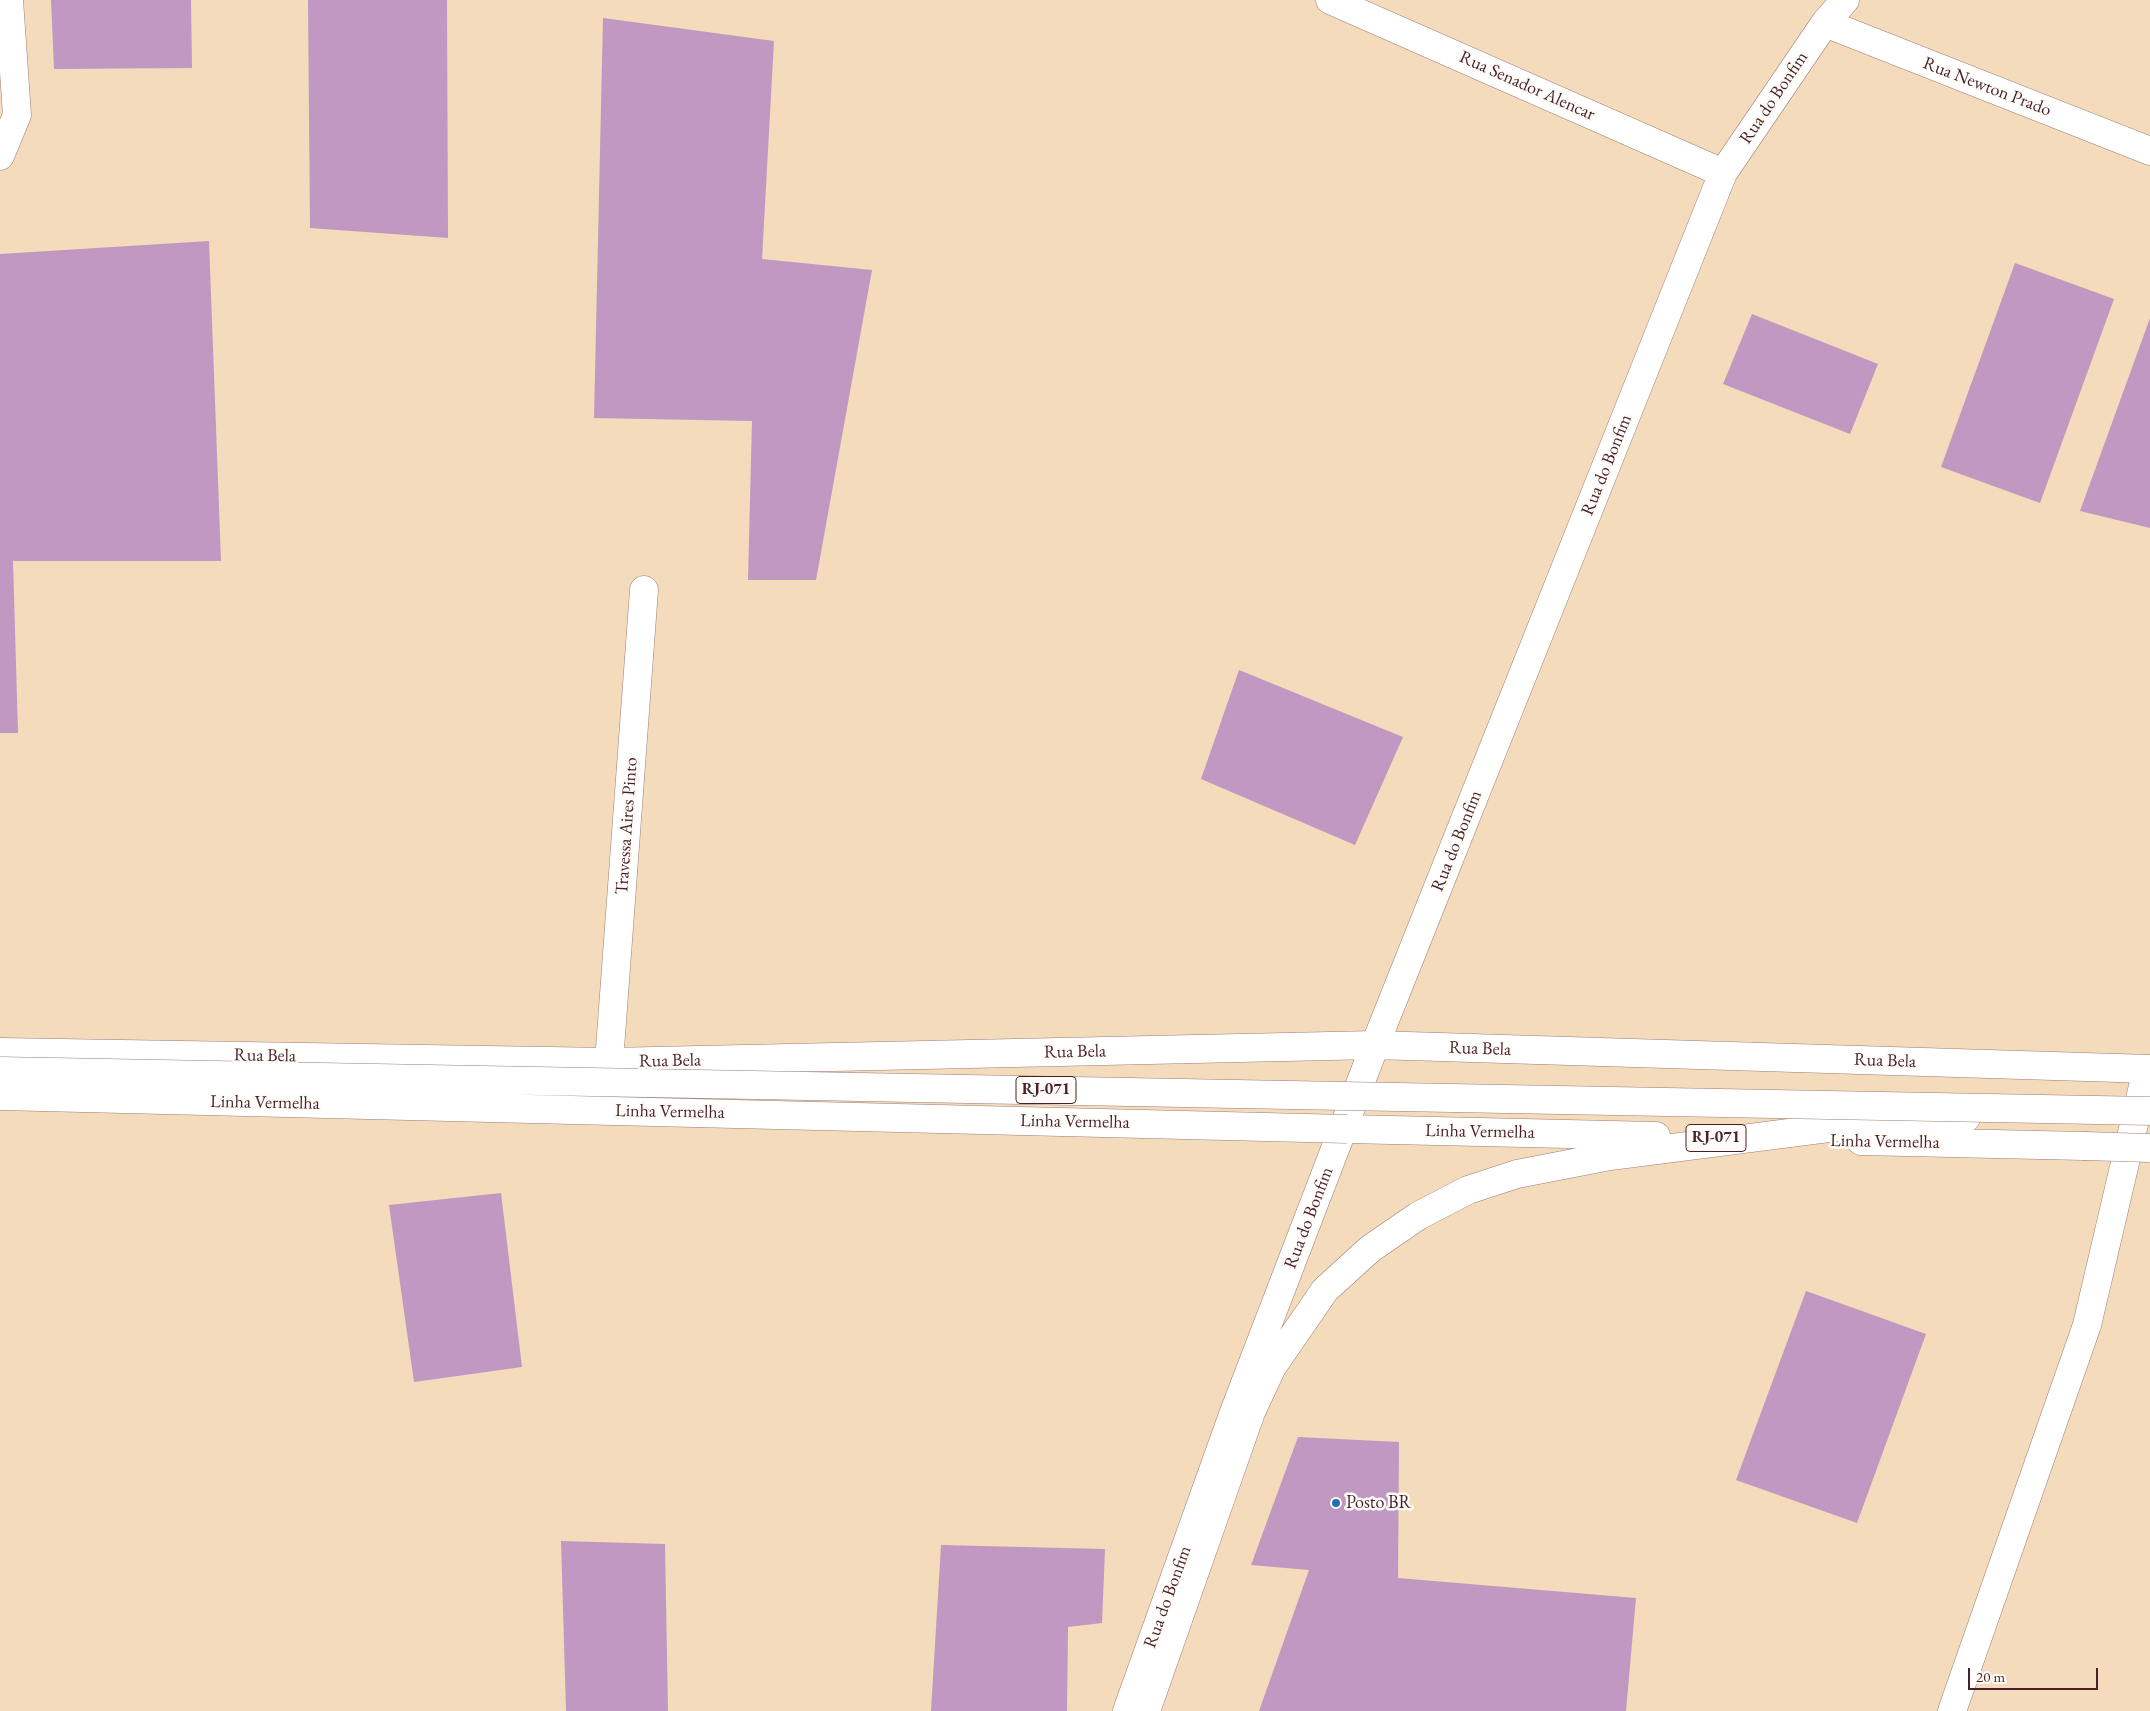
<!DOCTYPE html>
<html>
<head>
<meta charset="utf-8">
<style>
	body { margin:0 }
	#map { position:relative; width:2150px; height:1711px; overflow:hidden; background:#f3dbbc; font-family:"EB Garamond",serif }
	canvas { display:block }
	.scale { position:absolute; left:1968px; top:1668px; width:130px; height:22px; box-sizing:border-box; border:2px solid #4a1f2b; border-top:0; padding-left:6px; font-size:15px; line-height:18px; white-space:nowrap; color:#4a1f2b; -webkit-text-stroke:4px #fdfcf7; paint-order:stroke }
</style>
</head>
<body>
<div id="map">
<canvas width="2150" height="1711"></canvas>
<div class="scale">20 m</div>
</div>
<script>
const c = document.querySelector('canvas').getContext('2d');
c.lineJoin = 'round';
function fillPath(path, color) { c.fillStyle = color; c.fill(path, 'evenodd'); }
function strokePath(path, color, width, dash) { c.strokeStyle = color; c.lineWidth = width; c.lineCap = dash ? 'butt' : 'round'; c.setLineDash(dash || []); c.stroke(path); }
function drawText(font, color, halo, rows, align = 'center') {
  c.font = font + ' "EB Garamond",serif'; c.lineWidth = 5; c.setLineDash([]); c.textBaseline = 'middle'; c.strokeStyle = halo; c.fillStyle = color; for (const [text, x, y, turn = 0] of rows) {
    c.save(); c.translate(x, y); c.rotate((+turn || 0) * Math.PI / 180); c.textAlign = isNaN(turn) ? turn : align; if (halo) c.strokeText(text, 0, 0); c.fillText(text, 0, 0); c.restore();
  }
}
fillPath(new Path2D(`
	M 51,0 L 191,0 L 192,68 L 54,69 Z
	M 308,0 L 447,0 L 448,238 L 310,228 Z
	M 603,18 L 774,41 L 762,259 L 872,270 L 816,580 L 748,580 L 752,421 L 594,418 Z
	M 209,241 L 221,561 L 13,561 L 18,733 L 0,733 L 0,254 Z
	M 2015,263 L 2114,299 L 2040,503 L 1941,467 Z
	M 1752,314 L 1878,364 L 1850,434 L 1723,384 Z
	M 2150,318 L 2150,528 L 2080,511 Z
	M 1239,670 L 1403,737 L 1355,845 L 1201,779 Z
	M 501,1193 L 522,1367 L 414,1382 L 389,1205 Z
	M 1806,1291 L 1926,1334 L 1857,1523 L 1736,1480 Z
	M 1298,1437 L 1399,1442 L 1398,1578 L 1636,1598 L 1626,1711 L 1259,1711 L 1309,1570 L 1251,1565 Z
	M 561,1541 L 665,1544 L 668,1711 L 566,1711 Z
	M 941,1545 L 1105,1549 L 1102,1623 L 1068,1627 L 1067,1711 L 931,1711 Z`), '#c098c1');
const minor = new Path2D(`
	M 1330,0 L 1723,173
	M 1825,23 L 2150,151
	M 0,156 L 17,115 L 9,0
	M 0,1052 L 609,1062 L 1375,1045 L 2150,1069
	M 609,1062 L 644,590
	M 1127,1711 L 1234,1412 L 1375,1045 L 1723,173 L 1825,23 L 1845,0
	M 1952,1711 L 2087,1325 L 2147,1069`);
const highway = new Path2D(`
	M 1347,1129 L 1656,1136
	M 1861,1141 L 2084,1146
	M 1146,1711 L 1251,1412 L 1272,1367 L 1325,1290 L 1370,1249 L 1418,1216 L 1468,1190 L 1517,1174 L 1610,1156 L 1844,1126 L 1966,1118`);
strokePath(minor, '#9e7d74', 29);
strokePath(highway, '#9e7d74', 29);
strokePath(minor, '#fff', 28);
strokePath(highway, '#fff', 28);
const highwayBridge = new Path2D(`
	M 0,1071 L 2150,1111
	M 0,1096 L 1347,1129
	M 2084,1146 L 2150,1148`);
strokePath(highwayBridge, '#9e7d74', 29, []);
strokePath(highwayBridge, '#fff', 28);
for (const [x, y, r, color] of [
	[1336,1503,5,"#1f6fb2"]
]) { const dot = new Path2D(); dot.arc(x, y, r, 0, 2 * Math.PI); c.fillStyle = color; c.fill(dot); strokePath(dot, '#fdfcf7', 2); }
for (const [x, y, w] of [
	[1046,1090,60],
	[1716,1138,60]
]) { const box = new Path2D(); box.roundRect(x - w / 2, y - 13.5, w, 27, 4); c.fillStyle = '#fdfcf7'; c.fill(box); strokePath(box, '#4a1f2b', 1); }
drawText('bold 16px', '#4a1f2b', null, [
	["RJ-071",1046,1090],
	["RJ-071",1716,1138]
]);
drawText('18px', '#4a1f2b', '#fdfcf7', [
	["Rua Senador Alencar",1527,86,24],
	["Rua Newton Prado",1987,87,21],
	["Rua do Bonfim",1774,98,-56],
	["Rua do Bonfim",1607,465,-68],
	["Travessa Aires Pinto",627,826,-86],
	["Rua do Bonfim",1457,841,-68],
	["Rua Bela",1480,1049,2],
	["Rua Bela",1075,1052,-1],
	["Rua Bela",265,1056,1],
	["Rua Bela",670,1061,-1],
	["Rua Bela",1885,1061,2],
	["Linha Vermelha",265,1103,1],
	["Linha Vermelha",670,1112,1],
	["Linha Vermelha",1075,1122,1],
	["Linha Vermelha",1480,1132,1],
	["Linha Vermelha",1885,1142,1],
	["Rua do Bonfim",1309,1218,-69],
	["Rua do Bonfim",1168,1597,-70]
]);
drawText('18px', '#4a1f2b', '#fdfcf7', [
	["Posto BR",1346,1503]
], 'left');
</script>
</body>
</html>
